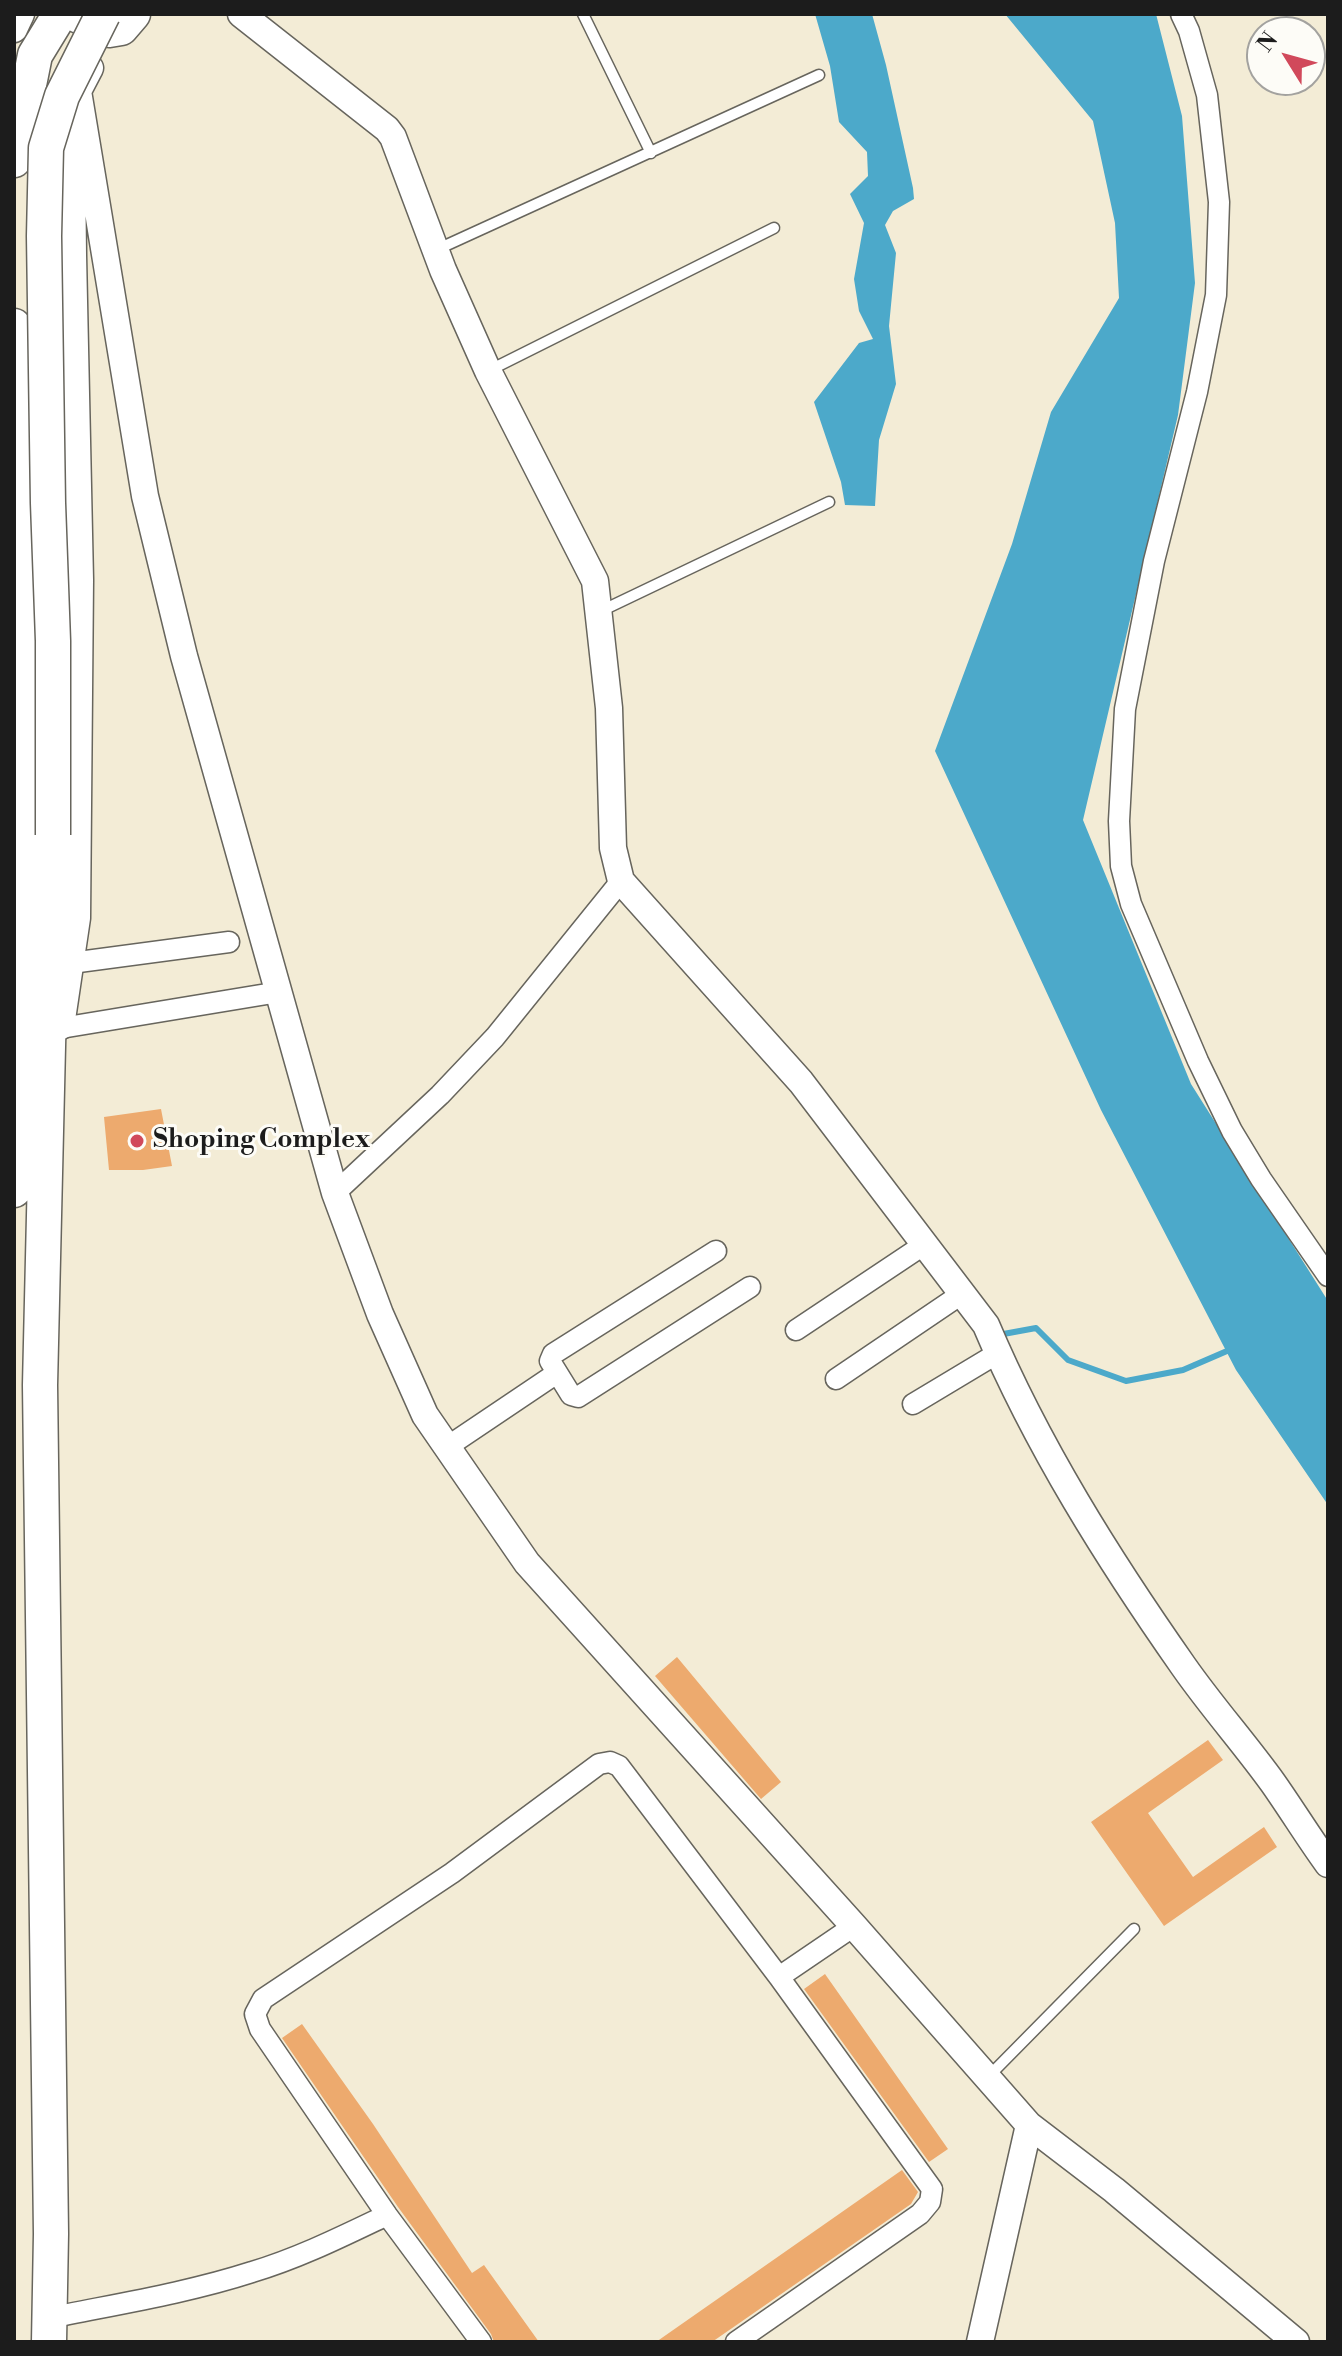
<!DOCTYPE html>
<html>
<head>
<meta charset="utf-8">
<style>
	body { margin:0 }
	#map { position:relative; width:1342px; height:2356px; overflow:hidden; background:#f3ecd6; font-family:"Libre Bodoni",serif }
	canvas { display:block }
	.frame { position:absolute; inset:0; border:16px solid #1c1c1c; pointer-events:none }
	.north { position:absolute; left:1246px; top:16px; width:80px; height:80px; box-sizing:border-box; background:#fdfcf7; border:2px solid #a3a29f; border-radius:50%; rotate:307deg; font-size:22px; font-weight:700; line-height:32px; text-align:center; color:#1c1c1c }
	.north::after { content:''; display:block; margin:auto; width:28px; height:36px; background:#d1495b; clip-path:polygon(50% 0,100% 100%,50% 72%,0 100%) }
</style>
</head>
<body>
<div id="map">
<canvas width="1342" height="2356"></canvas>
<div class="frame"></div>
<div class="north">N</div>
</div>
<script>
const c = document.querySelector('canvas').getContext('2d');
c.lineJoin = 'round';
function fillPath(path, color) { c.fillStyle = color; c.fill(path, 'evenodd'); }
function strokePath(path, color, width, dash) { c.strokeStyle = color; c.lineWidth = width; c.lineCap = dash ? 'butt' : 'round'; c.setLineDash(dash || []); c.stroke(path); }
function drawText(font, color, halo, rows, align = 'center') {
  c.font = font + ' "Libre Bodoni",serif'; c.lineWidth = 6; c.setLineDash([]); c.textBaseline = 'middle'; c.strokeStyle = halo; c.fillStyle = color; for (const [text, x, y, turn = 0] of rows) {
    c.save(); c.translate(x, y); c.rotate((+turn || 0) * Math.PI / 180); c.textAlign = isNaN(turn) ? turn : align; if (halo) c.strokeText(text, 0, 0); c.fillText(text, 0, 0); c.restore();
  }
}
fillPath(new Path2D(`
	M 815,14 L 872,14 L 886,65 L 913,188 L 914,199 L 893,211 L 885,225 L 896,253 L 889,326 L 896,384 L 879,440 L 875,506 L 845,505 L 841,482 L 814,402 L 859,343 L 873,339 L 859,311 L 854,279 L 864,223 L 850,194 L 868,176 L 867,152 L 839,122 L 830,66 Z
	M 1005,14 L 1156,14 L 1182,116 L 1195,283 L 1178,415 L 1083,820 L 1191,1084 L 1328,1301 L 1328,1505 L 1236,1370 L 1101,1110 L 935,751 L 1012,544 L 1051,412 L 1119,298 L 1115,223 L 1093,121 Z`), '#4ca9ca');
strokePath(new Path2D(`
	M 998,1335 L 1036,1328 L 1068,1360 L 1126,1381 L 1183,1370 L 1227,1351`), '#4ca9ca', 6);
fillPath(new Path2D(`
	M 161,1109 L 172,1166 L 143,1170 L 109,1170 L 104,1117 Z
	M 677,1657 L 781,1782 L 761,1799 L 655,1676 Z
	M 1208,1740 L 1223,1760 L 1148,1813 L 1193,1877 L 1264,1827 L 1277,1847 L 1164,1926 L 1091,1822 Z
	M 825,1974 L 948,2149 L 929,2162 L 804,1989 Z
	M 302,2024 L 373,2124 L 472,2273 L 484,2265 L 539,2342 L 494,2342 L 491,2334 L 398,2207 L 282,2038 Z
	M 902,2170 L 918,2192 L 911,2204 L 712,2342 L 656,2342 Z`), '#edaa6e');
const service = new Path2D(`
	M 583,14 L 651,153
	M 438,249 L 819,75
	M 490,370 L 774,228
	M 601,611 L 829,502
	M 989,2076 L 1134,1929`);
const minor = new Path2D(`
	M 1181,14 L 1189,31 L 1207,95 L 1219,202 L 1216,295 L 1197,392 L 1154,561 L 1125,709 L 1119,821 L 1121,866 L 1131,904 L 1198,1061 L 1232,1131 L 1261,1179 L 1328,1276
	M 71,963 L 229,942
	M 61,1028 L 279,992
	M 335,1193 L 440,1095 L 495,1037 L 621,881
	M 716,1251 L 553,1354 L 550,1361 L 571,1395 L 578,1397 L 750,1287
	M 796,1330 L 925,1244
	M 836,1379 L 963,1293
	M 913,1404 L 998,1353
	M 447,1447 L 557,1373
	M 779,1977 L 854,1926
	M 49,2318 C 117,2304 187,2293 252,2272 C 299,2258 343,2236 387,2215
	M 481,2342 L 387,2215 L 260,2029 L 255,2014 L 263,1999 L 452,1873 L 599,1764 L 610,1762 L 619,1766 L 779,1977 L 932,2189 L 930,2202 L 920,2214 L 736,2342`);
const tertiary = new Path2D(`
	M 241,14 L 387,129 L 393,137 L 443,270 L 488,371 L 595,581 L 609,708 L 613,848 L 621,881 L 801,1082 L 986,1325 C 1037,1446 1109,1560 1184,1667 C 1212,1707 1245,1744 1273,1783 C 1292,1810 1309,1838 1328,1864
	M 14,29 L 21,14
	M 90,68 L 78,91 L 145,496 L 184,656 L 335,1193 L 380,1314 L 425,1415 L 527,1563 L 854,1926 L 1029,2125 L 1114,2190 L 1296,2342
	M 61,1026 L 77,918 L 80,580 L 73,255 L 72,166 L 75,131
	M 980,2342 L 1029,2125`);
const trunk = new Path2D(`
	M 75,14 L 109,30 L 121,28 L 133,14
	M 14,160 L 35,55 L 60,14
	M 14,326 L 23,650 L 22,910 L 14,1190
	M 49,2342 L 51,2234 L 40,1385 L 53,835`);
strokePath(service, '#67655d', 13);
strokePath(minor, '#67655d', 23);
strokePath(tertiary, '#67655d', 29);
strokePath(trunk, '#67655d', 37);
strokePath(service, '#fff', 10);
strokePath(minor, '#fff', 20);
strokePath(tertiary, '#fff', 26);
strokePath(trunk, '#fff', 34);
const trunkBridge = new Path2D(`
	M 53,835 L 53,641 L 48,503 L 44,236 L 46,148 L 62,96 L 103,14`);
strokePath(trunkBridge, '#67655d', 37, []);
strokePath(trunkBridge, '#fff', 34);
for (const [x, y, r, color] of [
	[137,1141,8,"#d1495b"]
]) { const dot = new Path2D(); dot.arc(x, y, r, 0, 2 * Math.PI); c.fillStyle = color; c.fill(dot); strokePath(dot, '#fdfcf7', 3); }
drawText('bold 26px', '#1c1c1c', '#fdfcf7', [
	["Shoping Complex",153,1141]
], 'left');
</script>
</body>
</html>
